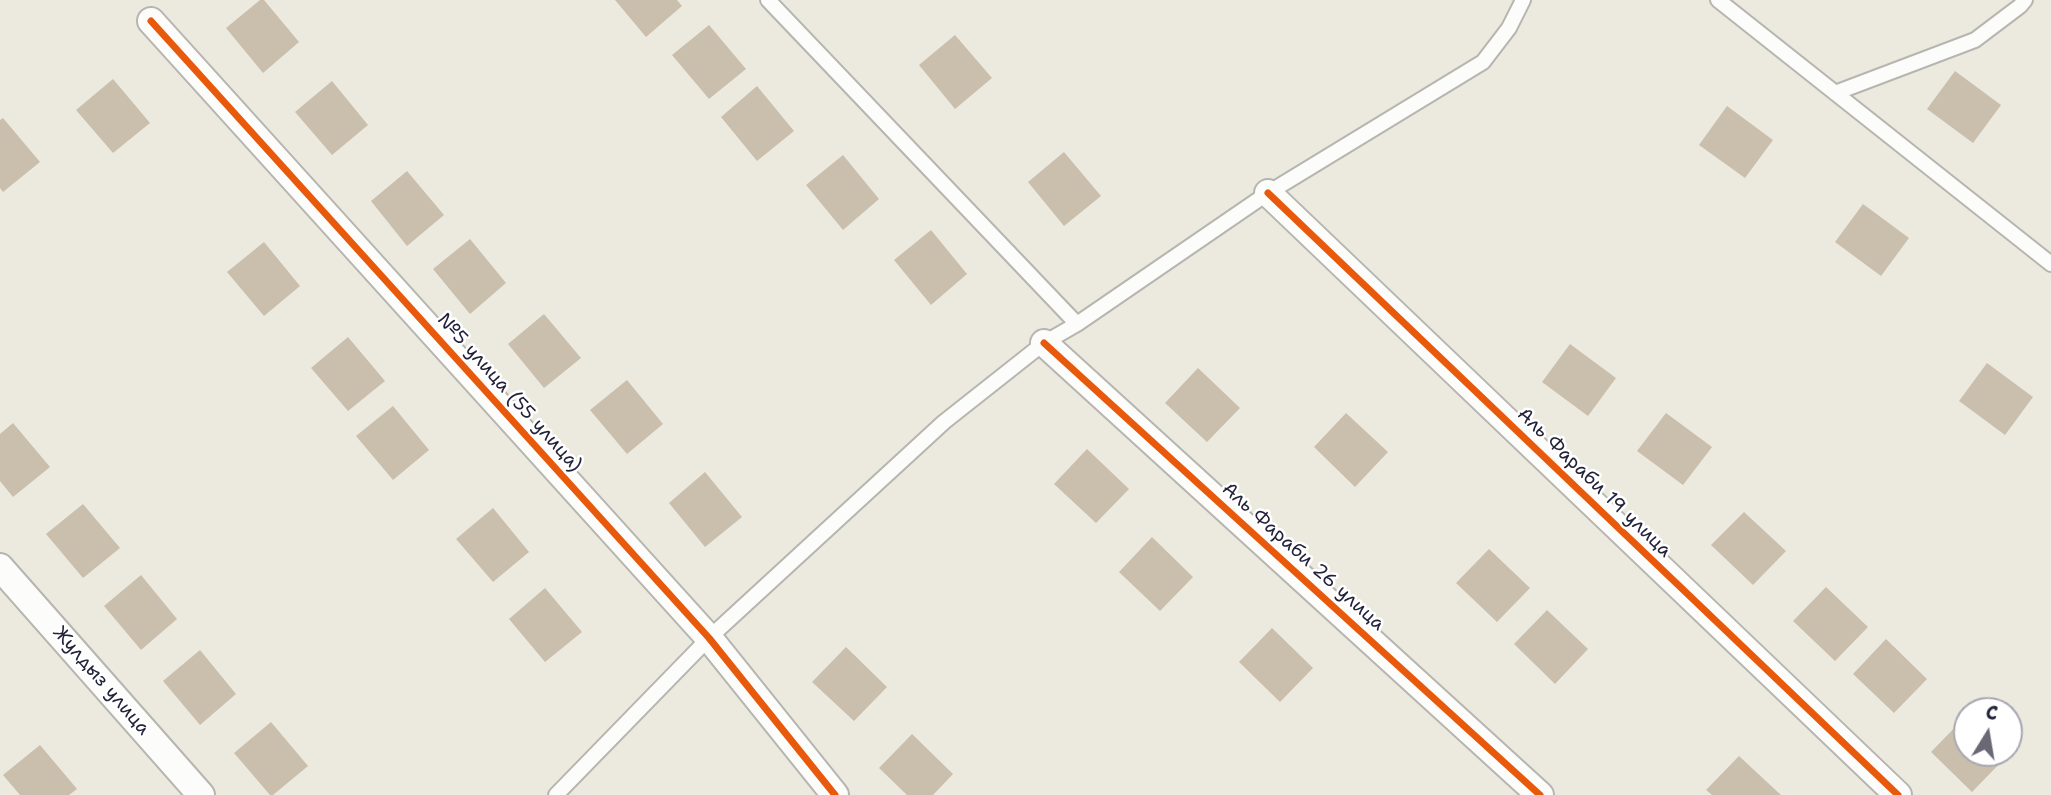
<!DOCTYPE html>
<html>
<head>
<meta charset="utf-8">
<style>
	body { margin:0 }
	#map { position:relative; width:2051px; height:795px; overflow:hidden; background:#eceadf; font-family:"Shantell Sans",sans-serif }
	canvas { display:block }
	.north { position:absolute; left:1953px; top:697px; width:70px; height:70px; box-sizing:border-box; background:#fff; border:2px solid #a7a7b1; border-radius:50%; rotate:11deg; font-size:19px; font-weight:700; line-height:28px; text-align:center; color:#22223b }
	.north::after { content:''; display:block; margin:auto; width:24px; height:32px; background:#696874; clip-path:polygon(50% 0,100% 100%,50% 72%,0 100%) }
</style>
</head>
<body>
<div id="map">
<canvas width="2051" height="795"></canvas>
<div class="north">С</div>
</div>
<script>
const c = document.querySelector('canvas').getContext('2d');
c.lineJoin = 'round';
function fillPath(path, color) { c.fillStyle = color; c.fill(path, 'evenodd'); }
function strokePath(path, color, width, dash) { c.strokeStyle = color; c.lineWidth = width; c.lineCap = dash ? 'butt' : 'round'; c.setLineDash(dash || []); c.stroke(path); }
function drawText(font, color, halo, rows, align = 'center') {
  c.font = font + ' "Shantell Sans",sans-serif'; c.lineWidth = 5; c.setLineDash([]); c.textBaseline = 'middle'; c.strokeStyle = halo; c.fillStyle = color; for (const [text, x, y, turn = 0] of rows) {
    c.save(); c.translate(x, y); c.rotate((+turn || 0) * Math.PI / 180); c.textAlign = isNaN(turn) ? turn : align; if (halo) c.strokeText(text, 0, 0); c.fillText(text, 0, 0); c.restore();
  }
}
fillPath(new Path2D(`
	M 260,0 L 264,0 L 299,42 L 263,73 L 226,28 Z
	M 615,0 L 677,0 L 682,6 L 646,37 Z
	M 709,25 L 746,69 L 709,99 L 672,55 Z
	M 955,35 L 992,78 L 955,109 L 919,65 Z
	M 1955,71 L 2001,105 L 1973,143 L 1927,109 Z
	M 113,79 L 150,123 L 113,153 L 76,110 Z
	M 332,81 L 368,125 L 332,155 L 295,112 Z
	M 757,86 L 794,131 L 757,161 L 721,117 Z
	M 1727,106 L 1773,140 L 1745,178 L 1699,145 Z
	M 3,118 L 40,162 L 3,192 L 0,188 L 0,120 Z
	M 1064,152 L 1101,196 L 1064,226 L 1028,182 Z
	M 843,155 L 879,199 L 843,230 L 806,185 Z
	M 407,171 L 444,215 L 407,246 L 371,201 Z
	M 1863,204 L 1909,238 L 1881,276 L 1835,242 Z
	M 931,230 L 967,274 L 931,305 L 894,260 Z
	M 470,239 L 506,283 L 470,314 L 433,269 Z
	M 264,242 L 300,286 L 264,316 L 227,272 Z
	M 544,314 L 581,358 L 544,388 L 508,344 Z
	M 348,337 L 385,381 L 348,411 L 311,368 Z
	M 1570,344 L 1616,378 L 1588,416 L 1542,382 Z
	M 1987,363 L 2033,397 L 2005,435 L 1959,401 Z
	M 1198,368 L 1240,408 L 1207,442 L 1165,403 Z
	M 627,380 L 663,424 L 627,454 L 590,410 Z
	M 393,406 L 429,450 L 393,480 L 356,436 Z
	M 1346,413 L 1388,452 L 1355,487 L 1314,447 Z
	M 1666,413 L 1712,447 L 1683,485 L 1637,451 Z
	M 13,423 L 50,467 L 13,497 L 0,481 L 0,434 Z
	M 1087,449 L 1129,489 L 1096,523 L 1054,484 Z
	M 705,472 L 742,517 L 705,547 L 669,503 Z
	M 83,504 L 120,548 L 83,578 L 46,534 Z
	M 493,508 L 529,552 L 493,582 L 456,539 Z
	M 1744,512 L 1786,551 L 1753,585 L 1711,545 Z
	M 1152,537 L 1193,577 L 1160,611 L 1119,572 Z
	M 1489,549 L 1530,588 L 1497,622 L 1456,583 Z
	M 141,575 L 177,619 L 141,650 L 104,606 Z
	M 1826,587 L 1868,627 L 1835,661 L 1793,621 Z
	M 545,588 L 582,632 L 545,662 L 509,619 Z
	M 1547,610 L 1588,649 L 1555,684 L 1514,644 Z
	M 1272,628 L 1313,668 L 1280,702 L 1239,662 Z
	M 1886,639 L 1927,679 L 1894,713 L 1853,674 Z
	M 846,647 L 887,687 L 854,721 L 812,682 Z
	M 200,650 L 236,694 L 200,725 L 163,681 Z
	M 1964,718 L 1967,722 L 1967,753 L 2000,753 L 2005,758 L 1972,792 L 1931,752 Z
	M 271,722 L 308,766 L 273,795 L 270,795 L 234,753 Z
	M 912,734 L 953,774 L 933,795 L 907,795 L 879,768 Z
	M 40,745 L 77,789 L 69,795 L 20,795 L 3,775 Z
	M 1739,756 L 1781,795 L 1712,795 L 1706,790 Z`), '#cabeac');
const lane = new Path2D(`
	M 768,0 L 1077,324
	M 1718,0 L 2051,264
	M 1835,93 L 1975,40 L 2020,6 L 2025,0
	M 556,795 L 709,638 L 944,422 L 1044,343 L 1077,324 L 1268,193 L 1483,62 L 1509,28 L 1523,0`);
const street = new Path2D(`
	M 151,21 L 709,638 L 835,795
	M 1268,193 L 1898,795
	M 1044,343 L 1540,795
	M 0,567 L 201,795`);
strokePath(lane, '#b6b5b0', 18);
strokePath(street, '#b6b5b0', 30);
strokePath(lane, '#fcfcfa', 14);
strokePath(street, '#fcfcfa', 26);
strokePath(new Path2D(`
	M 151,21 L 709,638 L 835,795
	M 1268,193 L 1898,795
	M 1044,343 L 1540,795`), '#e8590c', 7);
drawText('19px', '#22223b', '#fff', [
	["№5 улица (55 улица)",509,393,48],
	["Аль Фараби 19 улица",1594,483,44],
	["Аль Фараби 26 улица",1303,557,42],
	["Жулдыз улица",101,681,49]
]);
</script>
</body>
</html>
